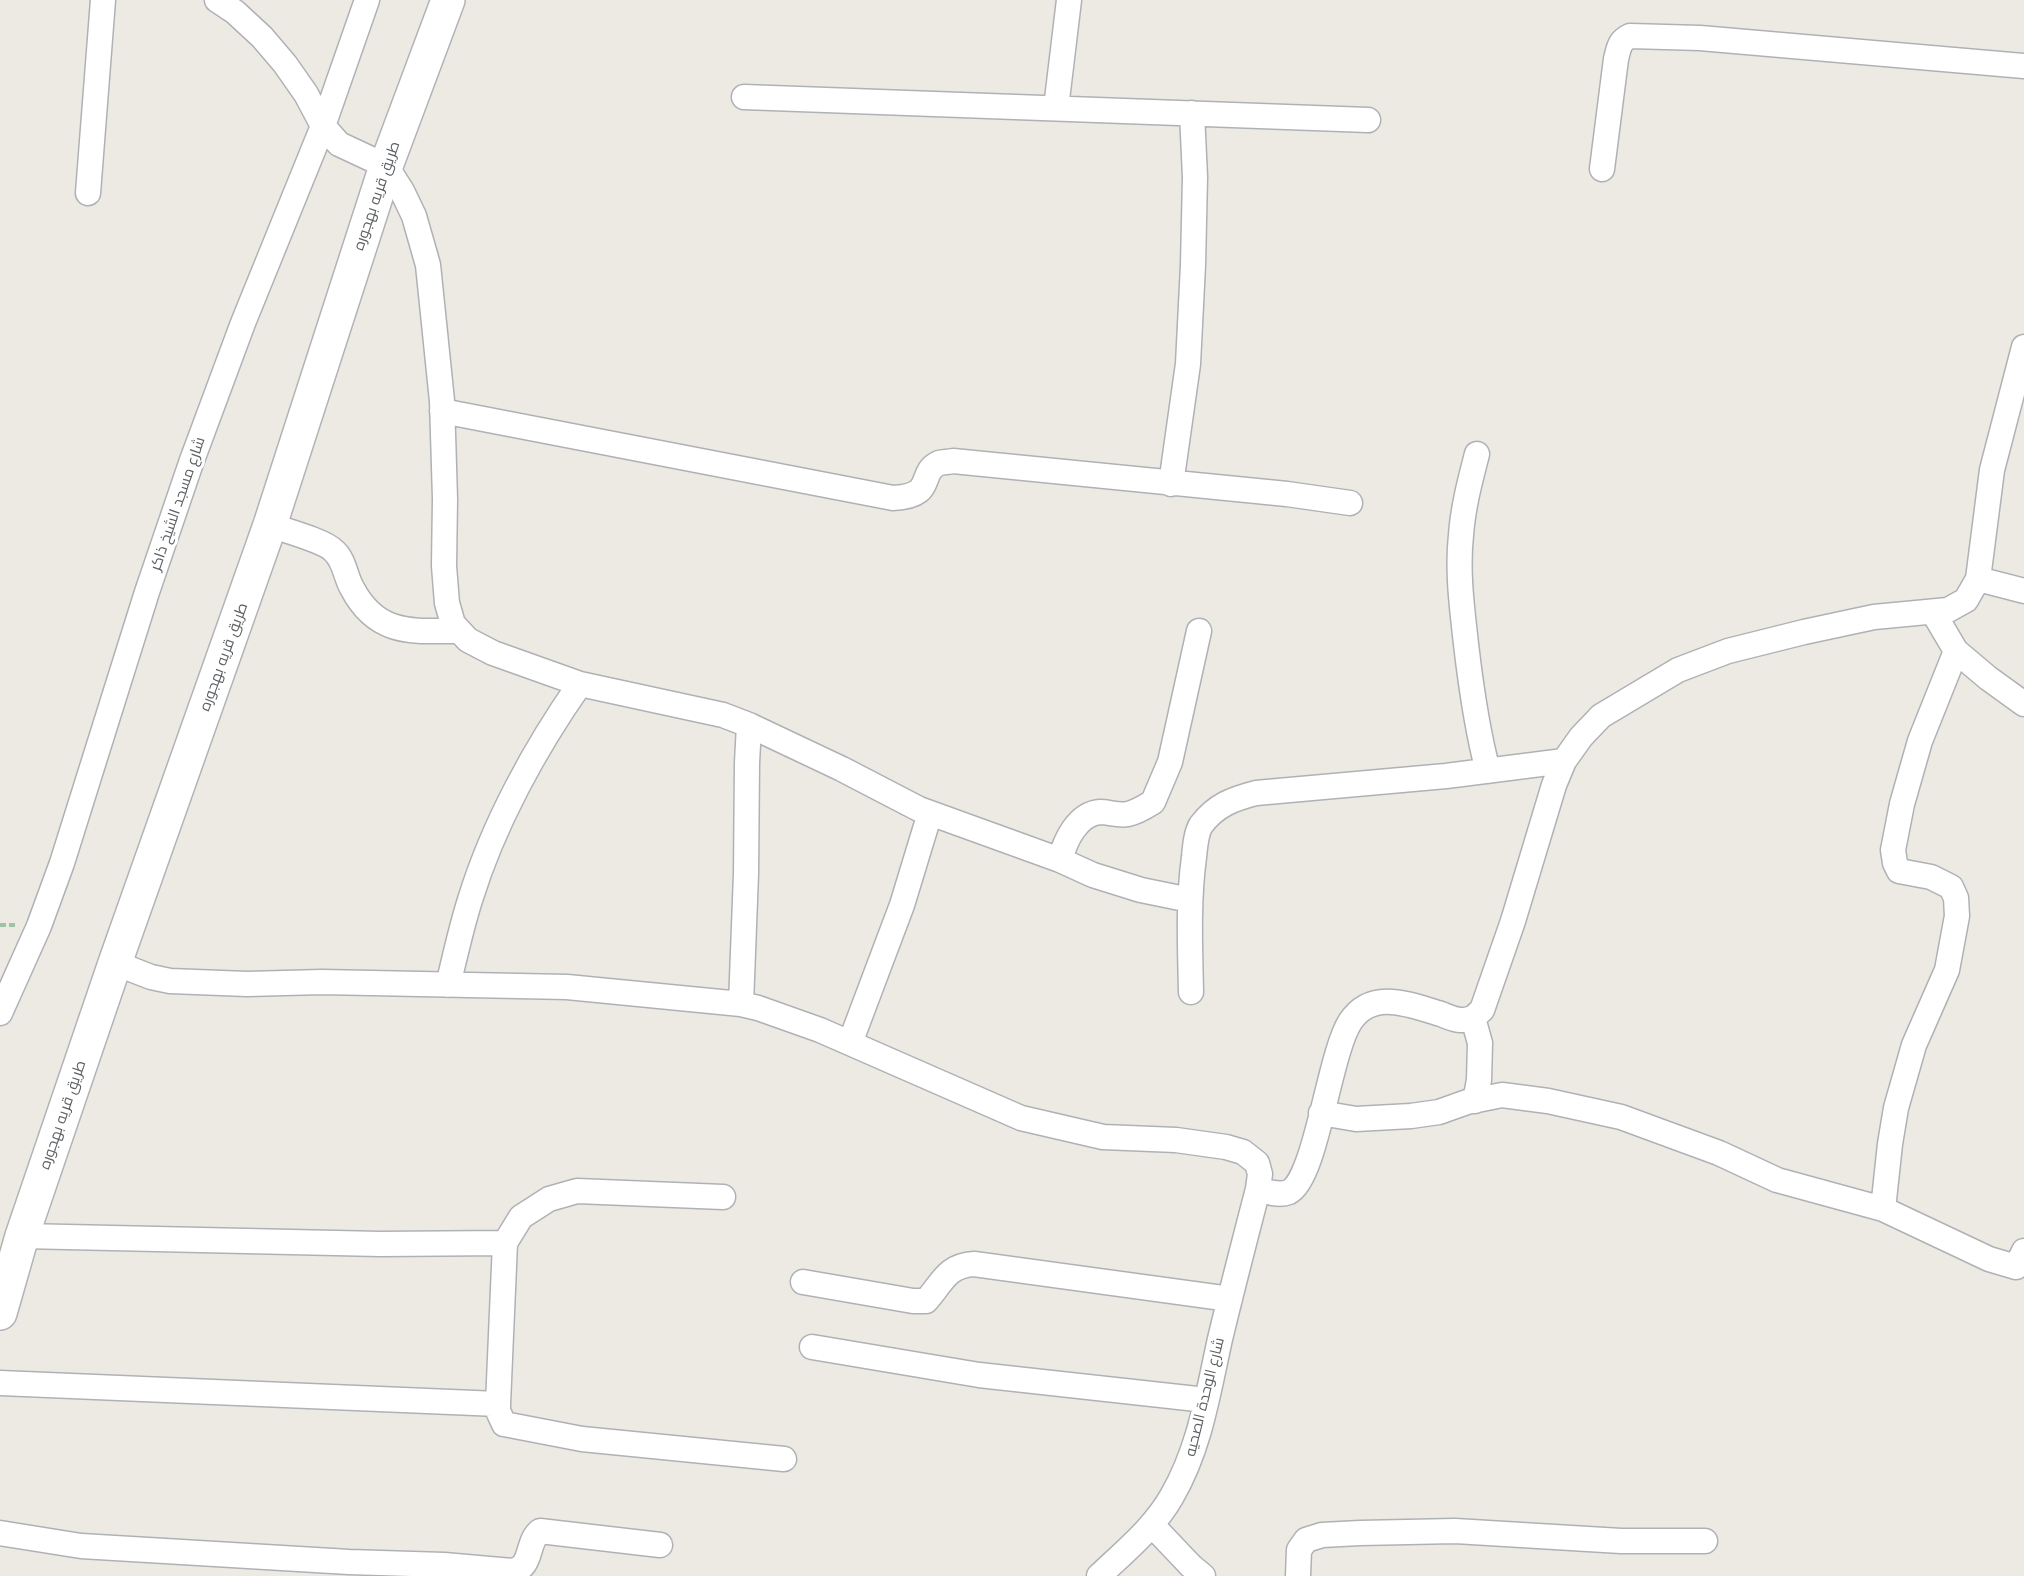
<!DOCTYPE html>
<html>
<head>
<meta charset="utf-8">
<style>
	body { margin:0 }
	canvas { display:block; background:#edeae4 }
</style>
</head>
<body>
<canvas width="2024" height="1576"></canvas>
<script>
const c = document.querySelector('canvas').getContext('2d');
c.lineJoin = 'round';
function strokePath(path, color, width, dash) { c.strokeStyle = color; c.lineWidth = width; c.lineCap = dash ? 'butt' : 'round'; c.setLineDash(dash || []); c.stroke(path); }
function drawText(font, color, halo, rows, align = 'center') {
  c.font = font + ' "Noto Sans",Cairo,sans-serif'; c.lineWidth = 6; c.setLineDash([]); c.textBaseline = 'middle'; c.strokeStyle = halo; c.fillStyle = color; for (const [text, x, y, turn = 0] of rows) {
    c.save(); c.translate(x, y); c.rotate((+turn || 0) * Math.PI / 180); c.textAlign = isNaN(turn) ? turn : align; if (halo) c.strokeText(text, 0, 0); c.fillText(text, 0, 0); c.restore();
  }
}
const street = new Path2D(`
	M 217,0 L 235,12 L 262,37 L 285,64 L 306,94 L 323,126 L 339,144 L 386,166 L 402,191 L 414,216 L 428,265 L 442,401 L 445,499 L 444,566 L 447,603 L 453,624 L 468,640 L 493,653 L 580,684 L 723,715 L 749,725 L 842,769 L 919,809 L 1060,860 L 1093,875 L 1141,890 L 1190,900
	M 744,97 L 1368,120
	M 1056,108 L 1069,0
	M 1602,169 L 1616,59 C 1619,48 1619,41 1630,36 L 1700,38 L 2024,66
	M 88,193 L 103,0
	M 442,411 L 893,498 C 937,496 917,473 939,463 C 943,462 949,462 953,461 L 1287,494 L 1350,503
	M 1477,454 C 1470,481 1463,507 1461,535 C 1457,571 1462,608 1466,644 C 1471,687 1477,730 1488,771
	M 1171,484 L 1188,364 L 1193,265 L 1195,177 L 1192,113
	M 270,525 C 284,530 325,541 334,551 C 345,561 345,576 352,588 C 377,636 412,631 459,631
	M 1978,579 L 2024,591
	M 1933,612 L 1956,651 L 1988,678 L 2024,704
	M 1060,860 C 1065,841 1077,814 1100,812 C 1109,812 1118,816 1128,814 C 1137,812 1145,807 1153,802 L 1170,762 L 1199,631
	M 115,963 L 151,977 L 170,981 L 247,984 L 322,982 L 567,987 L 741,1004 L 758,1008 L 820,1030 L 1021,1118 L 1103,1137 L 1176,1140 L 1226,1147 L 1243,1152 L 1257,1163 L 1260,1174 L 1258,1189 C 1245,1239 1232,1289 1220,1339 C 1208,1393 1200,1448 1172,1496 C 1154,1528 1125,1551 1099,1576
	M 448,985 C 455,957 461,928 470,900 C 493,825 535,748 580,684
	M 1191,992 C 1190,946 1188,902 1194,857 C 1195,847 1196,833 1201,825 C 1216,805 1233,799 1256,793 L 1446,776 L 1564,761
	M 741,1004 L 746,874 L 747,763 L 749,725
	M 0,1013 L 39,926 L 62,863 L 147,592 L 191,463 L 243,323 L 323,126 L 367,0
	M 1473,1018 L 1480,1043 L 1479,1080 L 1475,1101
	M 850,1043 L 902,905 L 930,813
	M 1321,1113 L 1356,1119 L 1411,1116 L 1439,1112 L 1467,1102 L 1502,1095 L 1548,1101 L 1621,1117 L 1719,1153 L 1777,1180 L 1883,1209 L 1989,1259 L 2016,1267 L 2024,1251
	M 1258,1189 C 1268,1192 1279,1196 1289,1192 C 1316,1179 1329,1055 1350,1022 C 1372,988 1410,1005 1441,1014 C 1451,1018 1461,1023 1472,1018 C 1475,1017 1479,1012 1482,1010 L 1513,921 L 1554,785 L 1564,761 L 1581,737 L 1601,716 L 1678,670 L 1728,651 L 1804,632 L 1874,617 L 1948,610 L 1966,600 L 1978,579 L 1992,470 L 2024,347
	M 1883,1209 L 1890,1144 L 1896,1108 L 1914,1045 L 1947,970 L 1957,916 L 1956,898 L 1951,887 L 1931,877 L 1899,871 L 1895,863 L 1893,850 L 1902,804 L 1920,741 L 1956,651
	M 22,1236 L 380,1244 L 505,1243 L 521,1217 L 549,1199 L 577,1191 L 723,1197
	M 505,1243 L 498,1404 L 498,1411 L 504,1424 L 582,1439 L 784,1459
	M 803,1282 L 913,1301 L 926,1301 C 943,1282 946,1266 974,1264 L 1230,1299
	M 812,1347 L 979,1375 L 1206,1400
	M 0,1383 L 498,1404
	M 1152,1525 L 1191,1566 L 1203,1576
	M 0,1533 L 81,1546 L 349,1562 L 444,1565 L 512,1571 C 533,1568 526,1542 540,1531 L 660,1545
	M 1298,1576 L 1299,1550 L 1306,1540 L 1322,1535 L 1360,1533 L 1455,1531 L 1621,1541 L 1705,1541`);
const secondary = new Path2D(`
	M 0,1313 L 22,1236 L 115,963 L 270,525 L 386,166 L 448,0`);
strokePath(street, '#afb2b5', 27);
strokePath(secondary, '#b1b4b7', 36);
strokePath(new Path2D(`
	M 0,925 L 17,925`), '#9fc4a4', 4, [6, 3]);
strokePath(street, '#fff', 24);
strokePath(secondary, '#fff', 33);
drawText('15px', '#5c6063', '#fff', [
	["طريق قريه بهجوره",377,196,-71],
	["شارع مسجد الشيخ ذاكر",178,504,-71],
	["طريق قريه بهجوره",224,657,-70],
	["طريق قريه بهجوره",63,1115,-71],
	["شارع الوحدة الصحيه",1205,1397,-76]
]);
</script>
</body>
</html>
